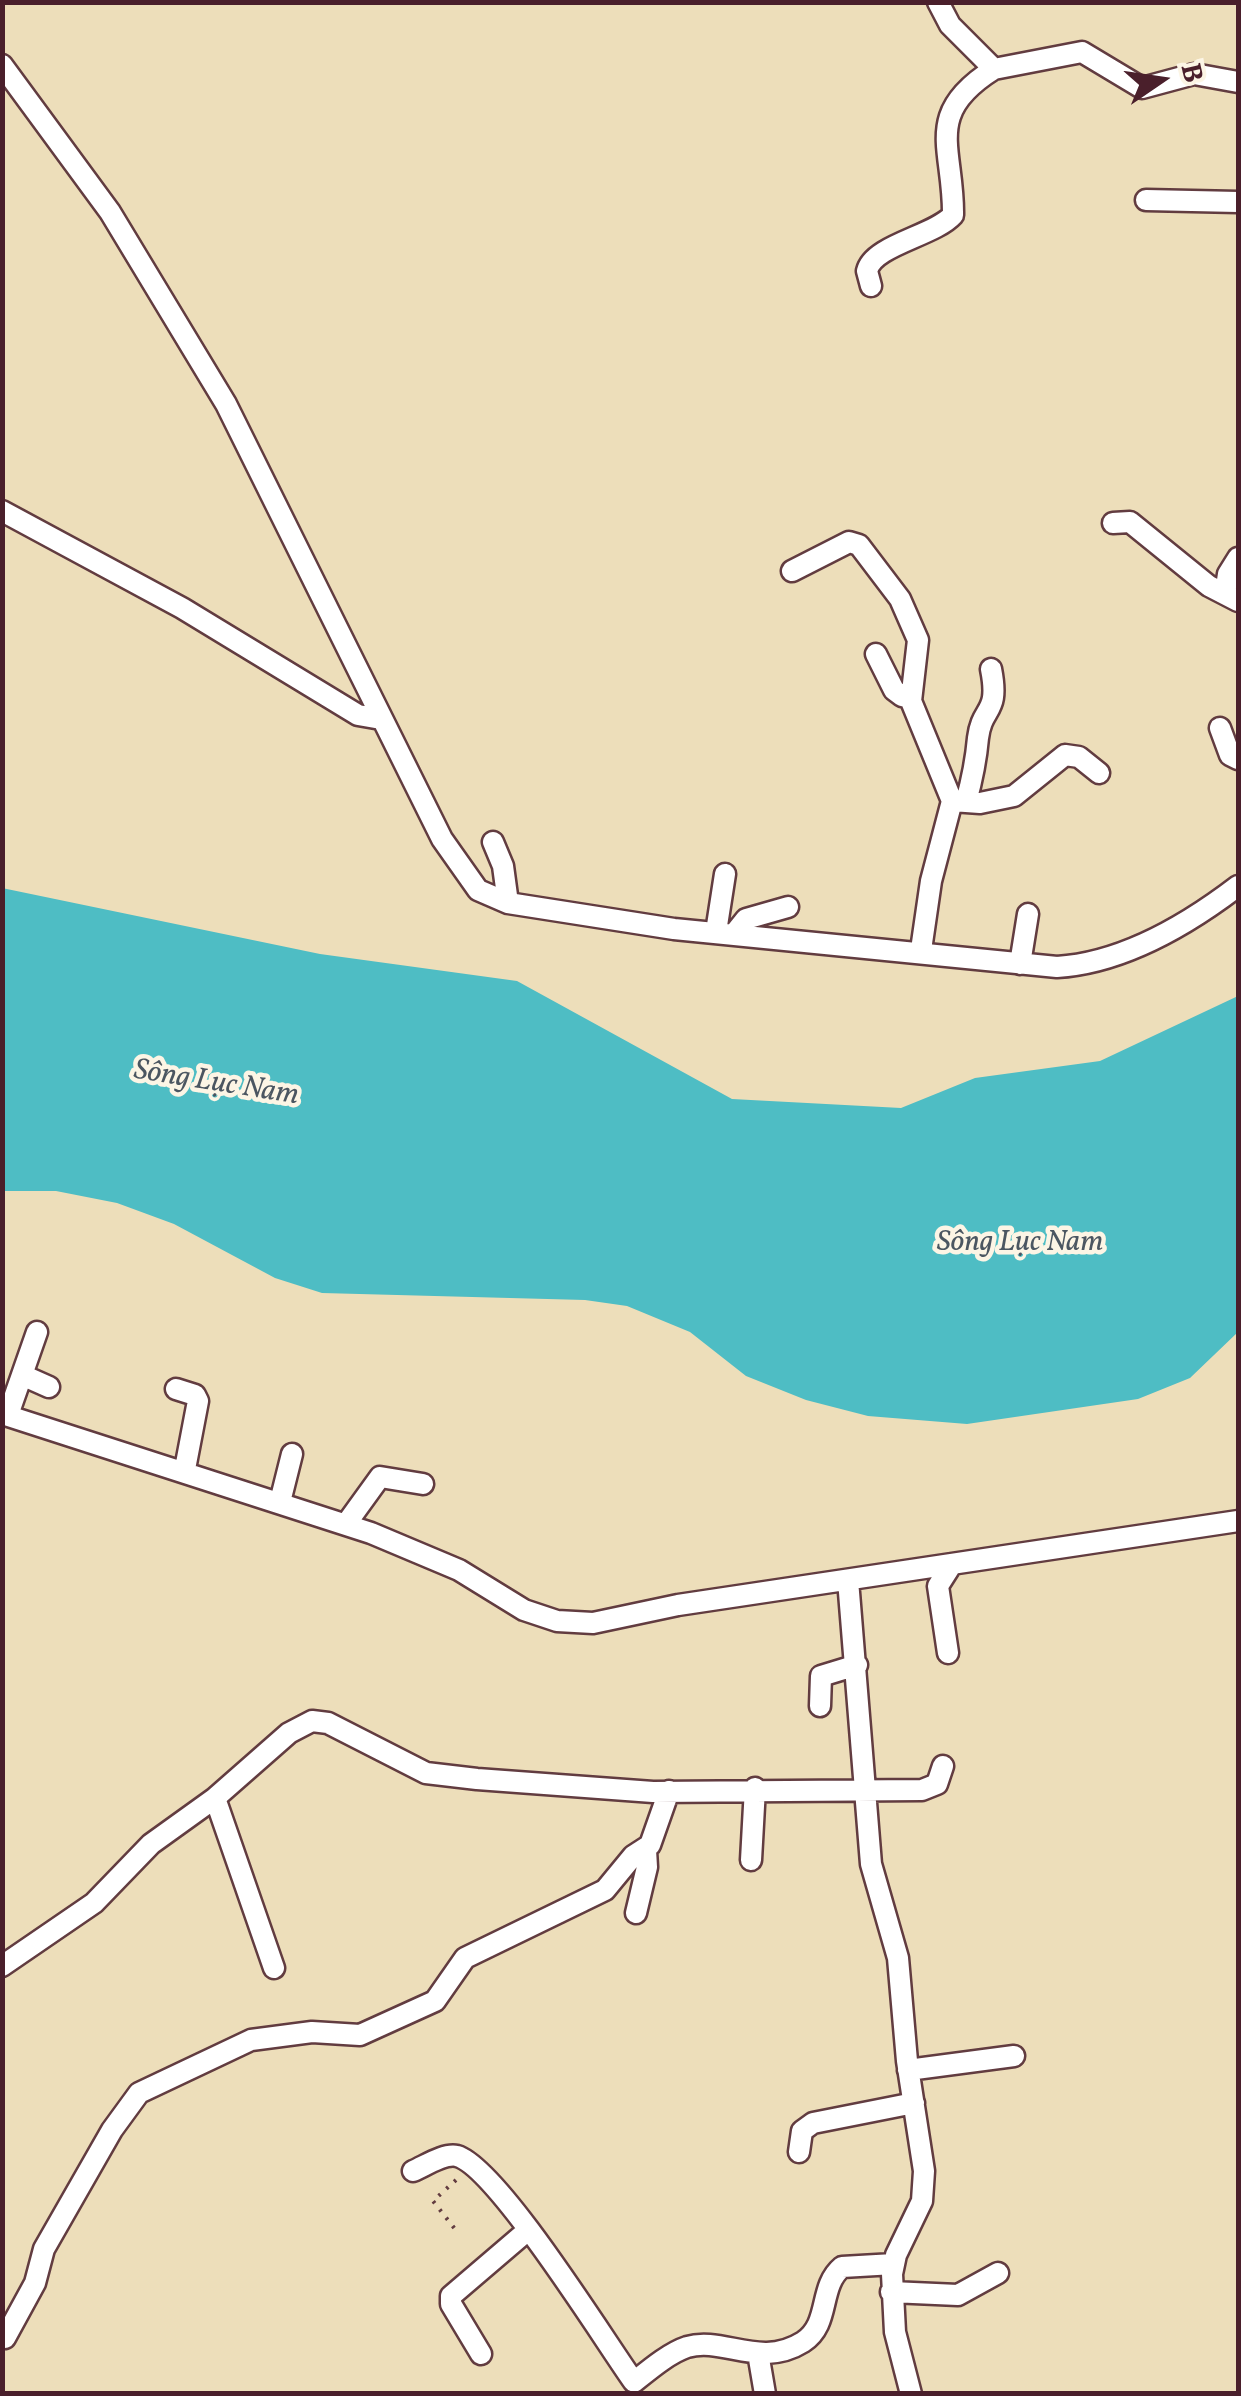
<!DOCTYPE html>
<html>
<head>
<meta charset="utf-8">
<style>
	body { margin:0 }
	#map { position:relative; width:1241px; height:2396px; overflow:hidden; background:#eddeba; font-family:Vollkorn,serif }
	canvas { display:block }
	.frame { position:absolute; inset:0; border:5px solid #4a1f2b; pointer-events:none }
	.north { position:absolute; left:1111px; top:30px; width:100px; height:100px; -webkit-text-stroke:8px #fcf5e5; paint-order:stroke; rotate:77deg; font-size:28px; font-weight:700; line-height:40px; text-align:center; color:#4a1f2b }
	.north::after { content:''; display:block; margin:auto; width:35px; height:45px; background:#4a1f2b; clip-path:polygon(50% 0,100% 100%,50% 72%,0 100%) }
</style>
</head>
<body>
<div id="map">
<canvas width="1241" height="2396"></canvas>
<div class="frame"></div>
<div class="north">B</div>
</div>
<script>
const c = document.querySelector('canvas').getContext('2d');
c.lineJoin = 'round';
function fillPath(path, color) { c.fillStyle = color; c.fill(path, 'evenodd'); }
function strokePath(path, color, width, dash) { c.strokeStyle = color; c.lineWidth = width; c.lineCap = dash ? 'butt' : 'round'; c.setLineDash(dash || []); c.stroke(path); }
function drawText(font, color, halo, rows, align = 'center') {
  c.font = font + ' Vollkorn,serif'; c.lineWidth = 9; c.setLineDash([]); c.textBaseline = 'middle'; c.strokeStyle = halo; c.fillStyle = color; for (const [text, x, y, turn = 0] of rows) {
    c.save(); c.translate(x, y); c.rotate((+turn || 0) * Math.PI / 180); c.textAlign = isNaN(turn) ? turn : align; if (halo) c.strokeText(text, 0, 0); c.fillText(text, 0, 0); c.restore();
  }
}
fillPath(new Path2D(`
	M 2,888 L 320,954 L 517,981 L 732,1099 L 901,1108 L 975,1078 L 1100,1061 L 1238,996 L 1238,1332 L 1190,1378 L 1138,1399 L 967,1424 L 868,1416 L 806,1400 L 746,1376 L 690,1332 L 627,1306 L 585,1300 L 322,1293 L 275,1278 L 174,1224 L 117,1203 L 56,1191 L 3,1191 Z`), '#4ebdc4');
const minor = new Path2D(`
	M 938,2 L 950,25 L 994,69 L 1082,52 L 1142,88 L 1194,74 L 1238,82
	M 2,65 L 110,212 L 226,404 L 442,839 L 478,890 L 508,903 L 674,929 L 1057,967 C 1122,963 1187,925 1238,886
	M 1146,200 L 1238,202
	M 871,286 L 867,271 C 873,245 934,236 953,215 C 954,148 922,114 994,69
	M 2,511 L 182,608 L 358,715 L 381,719
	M 1113,523 L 1130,522 L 1209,586 L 1238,601
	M 792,571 L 849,542 L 859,545 L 900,599 L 918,640 L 911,701 L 952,801
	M 1225,594 L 1228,574 L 1238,558
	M 876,654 L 894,690 L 902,696 L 909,692
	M 1220,728 L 1230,755 L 1238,759
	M 966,802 C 972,780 976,761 978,738 C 982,705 1000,715 991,669
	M 493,842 L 503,866 L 508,903
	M 716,932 L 725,874
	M 734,934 L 746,919 L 788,907
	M 921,950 L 931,881 L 952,801 L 980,803 L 1014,796 L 1065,755 L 1079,757 L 1099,773
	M 1020,964 L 1028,914
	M 22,1375 L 49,1387
	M 176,1389 L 195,1395 L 198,1401 L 185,1469
	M 2,1414 L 371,1533 L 459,1570 L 524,1610 L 557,1621 L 593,1623 L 678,1605 L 1238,1521
	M 8,1415 L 37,1332
	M 280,1502 L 292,1454
	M 346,1524 L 380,1477 L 423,1484
	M 848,1580 L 871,1864 L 898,1958 L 907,2061 L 924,2171 L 922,2201 L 896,2255 L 892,2274 L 895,2332 L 911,2394
	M 948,1653 L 938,1586 L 952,1564
	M 820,1706 L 821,1676 L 857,1665
	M 215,1798 L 274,1968
	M 751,1860 L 755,1788
	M 636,1913 L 647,1867 L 646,1850
	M 2,1966 L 94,1903 L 151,1844 L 215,1798 L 289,1733 L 312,1721 L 328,1723 L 426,1773 L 477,1779 L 653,1792 L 922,1790 L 937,1784 L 943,1766
	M 908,2070 L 1014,2056
	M 799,2152 L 802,2131 L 813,2123 L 914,2103
	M 413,2171 C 425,2166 444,2153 457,2156 C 497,2167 606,2343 634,2382 C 649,2370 669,2353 687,2347 C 723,2336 760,2369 803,2342 C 831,2324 818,2287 842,2267 L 894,2264
	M 891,2292 L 958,2295 L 998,2273
	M 5,2338 L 35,2283 L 44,2249 L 112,2130 L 139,2093 L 251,2040 L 312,2032 L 360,2035 L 435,2001 L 465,1958 L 605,1890 L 633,1856 L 650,1845 L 669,1791
	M 758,2353 L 765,2394
	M 481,2354 L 451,2304 L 451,2296 L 527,2231`);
strokePath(minor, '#623c40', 25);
strokePath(new Path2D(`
	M 456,2180 L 433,2201 L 458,2233`), '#623c40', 4, [2.5, 8]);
strokePath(minor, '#fff', 20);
drawText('italic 30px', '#4b5661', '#fcf5e5', [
	["Sông Lục Nam",216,1085,9],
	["Sông Lục Nam",1020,1244]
]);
</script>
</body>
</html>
